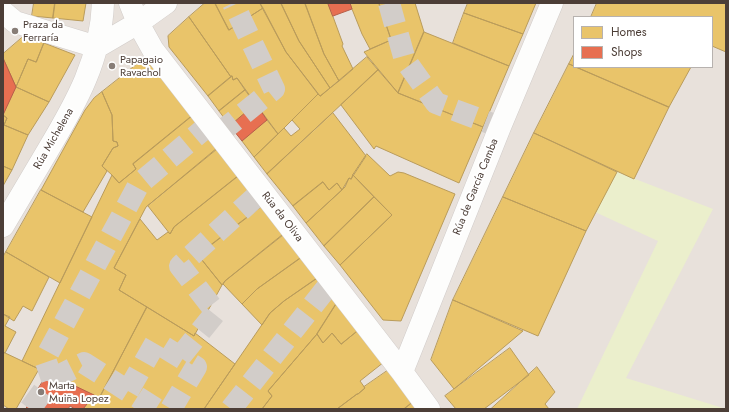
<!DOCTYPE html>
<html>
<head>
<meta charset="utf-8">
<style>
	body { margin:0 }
	#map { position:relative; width:729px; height:412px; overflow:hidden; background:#f4f1ee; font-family:Jost,sans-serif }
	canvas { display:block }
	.frame { position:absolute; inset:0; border:4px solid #4c3e37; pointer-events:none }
	.legend { position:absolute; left:573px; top:16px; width:140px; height:52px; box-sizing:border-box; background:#fff; border:1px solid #b7b2af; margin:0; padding:5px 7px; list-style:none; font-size:12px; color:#4c3e37 }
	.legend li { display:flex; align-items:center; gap:8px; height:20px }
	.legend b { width:20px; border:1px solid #b7b2af }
</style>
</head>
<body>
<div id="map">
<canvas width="729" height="412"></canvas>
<div class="frame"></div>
<ul class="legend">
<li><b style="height:11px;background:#e9c46a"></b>Homes</li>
<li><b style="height:11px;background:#e76f51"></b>Shops</li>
</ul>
</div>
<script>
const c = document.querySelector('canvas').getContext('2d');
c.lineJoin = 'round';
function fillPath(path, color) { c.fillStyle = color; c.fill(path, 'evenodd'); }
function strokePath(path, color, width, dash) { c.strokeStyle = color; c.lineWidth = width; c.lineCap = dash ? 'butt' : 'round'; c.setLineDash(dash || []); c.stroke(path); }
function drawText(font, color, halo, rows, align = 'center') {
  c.font = font + ' Jost,sans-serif'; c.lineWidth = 4; c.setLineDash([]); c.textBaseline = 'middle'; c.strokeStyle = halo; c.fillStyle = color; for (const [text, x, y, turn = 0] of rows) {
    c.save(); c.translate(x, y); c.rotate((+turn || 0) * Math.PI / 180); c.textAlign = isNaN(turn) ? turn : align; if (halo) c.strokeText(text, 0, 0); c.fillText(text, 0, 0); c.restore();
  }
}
fillPath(new Path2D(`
	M 3,3 L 726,3 L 726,409 L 3,409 ZM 574,17 L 712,17 L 712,67 L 574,67 Z`), '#e8e1db');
fillPath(new Path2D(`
	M 617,172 L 713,209 L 626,378 L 726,409 L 577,409 L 658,241 L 595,212 Z`), '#ebefcc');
const homes = new Path2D(`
	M 34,3 L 55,3 L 53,18 L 32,16 Z
	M 55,3 L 86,3 L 83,21 L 53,18 Z
	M 205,3 L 215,3 L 229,30 L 263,8 L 286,52 L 318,94 L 278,134 L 237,78 L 233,80 L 232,76 L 231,77 L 189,17 Z
	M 215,3 L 260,3 L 263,8 L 229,30 Z
	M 260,3 L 281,3 L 299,41 L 330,88 L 320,96 L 286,52 Z
	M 281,3 L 305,3 L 324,54 L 339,81 L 330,88 L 299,41 Z
	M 305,3 L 328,3 L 343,44 L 342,46 L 353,69 L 339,81 L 324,54 Z
	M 356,3 L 379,3 L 391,40 L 370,49 L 362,34 L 350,4 Z
	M 379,3 L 415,3 L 424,32 L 398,93 L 364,52 L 391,40 Z
	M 468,3 L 536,3 L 523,34 L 464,13 Z
	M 597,3 L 726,3 L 726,52 L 712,46 L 712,17 L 591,17 Z
	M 464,13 L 523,34 L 509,66 L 453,43 Z
	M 189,17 L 231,77 L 208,96 L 169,47 L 168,36 Z
	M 424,32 L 509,66 L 483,127 L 398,93 Z
	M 24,36 L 44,43 L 36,62 L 28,59 L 16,87 L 3,58 L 3,54 Z
	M 44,43 L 75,55 L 49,102 L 16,87 L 28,59 L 36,62 Z
	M 574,54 L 574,66 L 569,64 Z
	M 367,57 L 378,70 L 267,174 L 254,157 L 284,128 L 291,136 L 300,129 L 292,120 L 318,94 L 320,96 Z
	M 145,58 L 192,116 L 133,164 L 136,169 L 119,183 L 112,175 L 102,166 L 113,148 L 118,146 L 117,142 L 113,141 L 112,115 L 102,92 Z
	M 569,64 L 669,107 L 634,179 L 534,133 Z
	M 576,67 L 691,67 L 669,107 Z
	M 378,70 L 398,93 L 483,127 L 459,183 L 376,146 L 374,149 L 341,105 Z
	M 232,76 L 233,80 L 237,78 L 245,90 L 219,111 L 208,96 Z
	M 16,87 L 49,102 L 28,135 L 4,125 L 7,118 L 3,115 Z
	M 245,90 L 256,105 L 230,126 L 219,111 Z
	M 102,92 L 112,115 L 113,141 L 117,142 L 118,146 L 113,148 L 102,166 L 107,171 L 83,212 L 41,190 L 85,110 L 94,98 Z
	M 333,113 L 366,156 L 351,179 L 349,178 L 342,190 L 337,183 L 329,190 L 323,182 L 293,206 L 267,174 Z
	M 3,115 L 7,118 L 4,125 L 28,135 L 12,170 L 3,166 Z
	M 192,116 L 217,149 L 146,207 L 114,268 L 126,275 L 119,290 L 147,307 L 99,398 L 22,361 L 112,175 L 119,183 L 136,169 L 133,164 Z
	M 267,120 L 278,134 L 254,157 L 242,141 Z
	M 534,133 L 617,172 L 586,231 L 503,197 Z
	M 220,146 L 242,173 L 174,227 L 170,234 L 148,206 Z
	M 367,154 L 390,176 L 398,172 L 404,173 L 455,194 L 401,321 L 383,320 L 340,265 L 392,215 L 353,175 Z
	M 3,166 L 12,170 L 3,186 Z
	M 242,173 L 266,203 L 198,255 L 222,285 L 194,336 L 119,290 L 126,275 L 114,268 L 140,219 L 157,240 L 168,232 L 170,234 L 174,227 Z
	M 353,175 L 374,197 L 324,246 L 306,223 L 345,187 L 349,178 L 351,179 Z
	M 323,182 L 329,190 L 337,183 L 342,190 L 306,223 L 293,206 Z
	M 41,190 L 92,217 L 60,283 L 6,252 Z
	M 374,197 L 392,215 L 340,265 L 324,246 Z
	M 503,197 L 586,231 L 538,336 L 453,300 Z
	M 266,203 L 288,231 L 225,281 L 222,285 L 198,255 Z
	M 285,233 L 302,257 L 257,289 L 242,304 L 223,284 L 225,281 Z
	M 6,252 L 49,277 L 32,311 L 23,306 L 14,321 L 3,314 L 3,257 Z
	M 302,257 L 319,277 L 284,301 L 270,313 L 262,325 L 242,304 L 257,289 Z
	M 319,277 L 338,301 L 317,334 L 268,391 L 272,396 L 262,409 L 204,409 L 270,313 L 284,301 Z
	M 453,300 L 523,331 L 454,389 L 431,360 Z
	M 338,301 L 360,329 L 341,344 L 332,333 L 323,343 L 317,334 Z
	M 147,307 L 194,336 L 195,333 L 235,364 L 204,409 L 83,409 L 94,395 L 99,398 Z
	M 3,314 L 10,317 L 5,326 L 16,332 L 5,353 L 3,352 Z
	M 360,329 L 384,362 L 360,381 L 365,388 L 358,394 L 357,394 L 337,409 L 262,409 L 272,396 L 268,391 L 317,334 L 323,343 L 332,333 L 341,344 Z
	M 510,348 L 529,375 L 484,409 L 456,409 L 445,396 Z
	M 3,352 L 39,369 L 16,409 L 9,409 L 3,405 Z
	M 537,367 L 555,392 L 545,404 L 549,409 L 491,409 Z
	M 390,369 L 413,402 L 404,409 L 337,409 L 357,394 L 358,394 L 365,388 L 364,387 Z
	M 413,402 L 418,409 L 404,409 Z`);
fillPath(homes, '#e9c46a');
strokePath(homes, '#ba9c5b', 1);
const shops = new Path2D(`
	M 328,3 L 350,3 L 352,9 L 333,16 Z
	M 3,58 L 16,87 L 3,115 Z
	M 256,104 L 267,120 L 242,141 L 230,126 Z
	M 48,373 L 94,395 L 83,409 L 75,409 L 70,406 L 68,409 L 26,409 Z`);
fillPath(shops, '#e76f51');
strokePath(shops, '#b86049', 1);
strokePath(new Path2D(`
	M 389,3 L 405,60 L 436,103 L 500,127
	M 218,134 L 274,89 L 233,3
	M 180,357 L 216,312 L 180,266 L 262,191
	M 52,379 L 84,363 L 156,409
	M 128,391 L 156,342 L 196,367 L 171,409
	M 30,409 L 52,379 L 45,359 L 139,184 L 210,124
	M 231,409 L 332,281`), '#d2cdc9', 22, [22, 11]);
const minor = new Path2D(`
	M 130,3 L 138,23 L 153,50 L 402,372 L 429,409
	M 3,12 L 15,22 L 97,47
	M 97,47 L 138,23 L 166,3
	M 3,226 C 18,201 33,175 48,150 C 76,103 101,59 103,3
	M 402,372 L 500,127 L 552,3`);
strokePath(minor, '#d1ccc9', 23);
strokePath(minor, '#fdfdfc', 22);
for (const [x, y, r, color] of [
	[15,31,4,"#877d77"],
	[112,66,4,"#877d77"],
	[41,392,4,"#877d77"]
]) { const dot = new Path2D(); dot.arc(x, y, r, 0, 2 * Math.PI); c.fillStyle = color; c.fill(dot); strokePath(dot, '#fff', 1.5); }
drawText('11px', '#4c3e37', '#fff', [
	["Praza da",23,25],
	["Ferraría",23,38],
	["Papagaio",120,60],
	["Ravachol",120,73],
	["Marta",49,386],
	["Muiña Lopez",49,399]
], 'left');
drawText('11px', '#4c3e37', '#fff', [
	["Rúa Michelena",54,139,-60],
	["Rúa de García Camba",476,187,-68],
	["Rúa da Oliva",282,217,52]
]);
</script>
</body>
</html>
